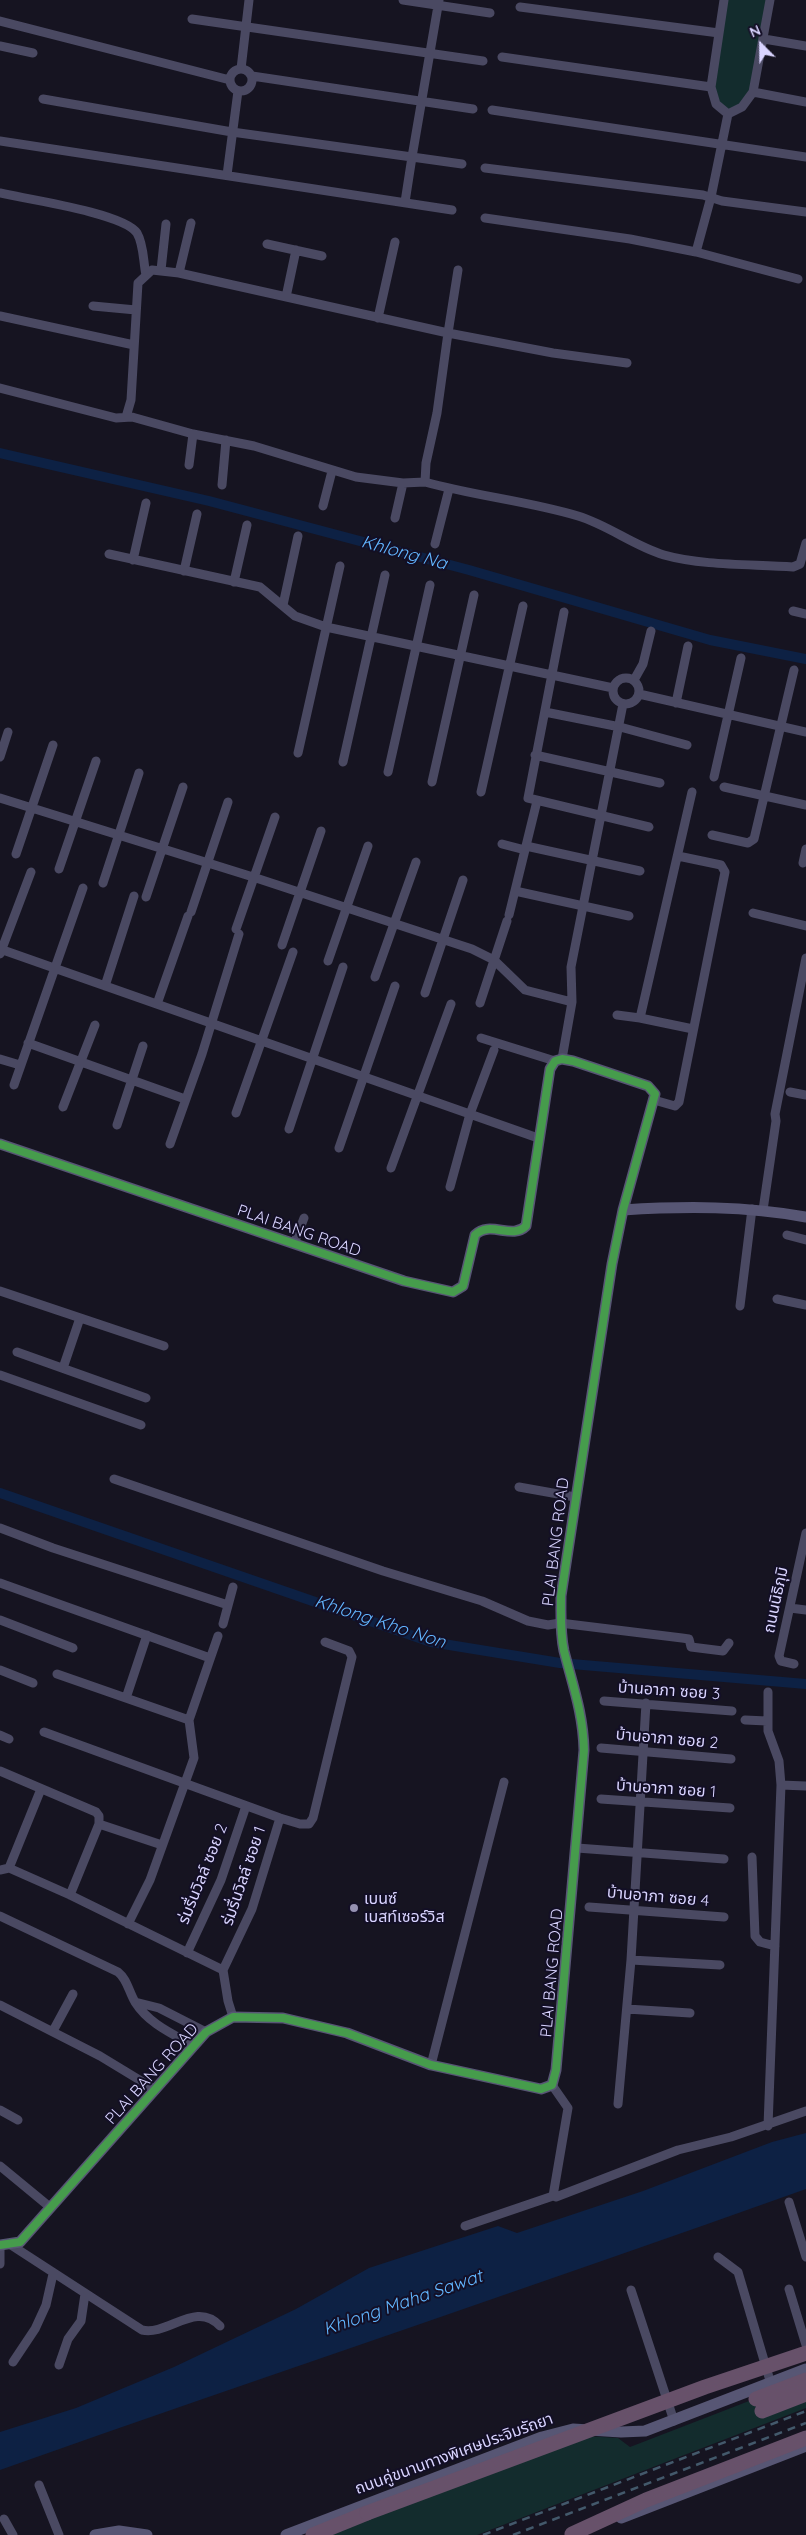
<!DOCTYPE html>
<html>
<head>
<meta charset="utf-8">
<style>
	body { margin:0 }
	#map { position:relative; width:806px; height:2535px; overflow:hidden; background:#161421; font-family:Quicksand,sans-serif }
	canvas { display:block }
	.north { position:absolute; left:736px; top:20px; width:50px; height:50px; -webkit-text-stroke:4px #130f26; paint-order:stroke; rotate:337deg; font-size:14px; font-weight:700; line-height:20px; text-align:center; color:#d9d4ff }
	.north::after { content:''; display:block; margin:auto; width:18px; height:22px; background:#d9d4ff; clip-path:polygon(50% 0,100% 100%,50% 72%,0 100%) }
</style>
</head>
<body>
<div id="map">
<canvas width="806" height="2535"></canvas>
<div class="north">N</div>
</div>
<script>
const c = document.querySelector('canvas').getContext('2d');
c.lineJoin = 'round';
function fillPath(path, color) { c.fillStyle = color; c.fill(path, 'evenodd'); }
function strokePath(path, color, width, dash) { c.strokeStyle = color; c.lineWidth = width; c.lineCap = dash ? 'butt' : 'round'; c.setLineDash(dash || []); c.stroke(path); }
function drawText(font, color, halo, rows, align = 'center') {
  c.font = font + ' Quicksand,"Noto Sans Thai",sans-serif'; c.lineWidth = 4; c.setLineDash([]); c.textBaseline = 'middle'; c.strokeStyle = halo; c.fillStyle = color; for (const [text, x, y, turn = 0] of rows) {
    c.save(); c.translate(x, y); c.rotate((+turn || 0) * Math.PI / 180); c.textAlign = isNaN(turn) ? turn : align; if (halo) c.strokeText(text, 0, 0); c.fillText(text, 0, 0); c.restore();
  }
}
fillPath(new Path2D(`
	M 724,0 L 770,0 L 751,92 L 742,107 L 725,111 L 711,87 Z
	M 806,2379 L 806,2408 L 477,2535 L 329,2535 L 568,2435 L 618,2438 L 630,2447 Z`), '#132c2d');
fillPath(new Path2D(`
	M 806,2133 L 806,2189 C 538,2285 268,2375 0,2470 L 0,2432 L 76,2408 L 174,2367 L 296,2309 L 369,2268 L 498,2226 L 517,2233 L 643,2191 L 772,2142 Z`), '#0d2144');
strokePath(new Path2D(`
	M 0,453 L 209,501 L 469,570 L 710,640 L 806,659
	M 0,1493 L 431,1642 L 560,1663 L 806,1684`), '#0d2144', 10);
strokePath(new Path2D(`
	M 403,0 L 490,13
	M 724,0 L 711,87 L 716,104 L 728,114
	M 520,7 L 719,33
	M 192,19 L 483,61
	M 0,21 L 230,80
	M 764,39 L 806,46
	M 0,46 L 33,53
	M 502,57 L 711,87
	M230 80a11 11 0 1 1 22 0a11 11 0 1 1-22 0Z
	M 241,69 L 249,0
	M 252,76 L 473,109
	M 753,92 L 806,102
	M 43,99 L 232,132 L 412,157 L 439,0
	M 492,110 L 806,157
	M 728,114 L 742,107 L 753,92 L 770,0
	M 0,141 L 452,210
	M 485,168 L 703,195 L 722,201 L 806,212
	M 227,175 L 238,91
	M 0,193 C 26,199 124,213 137,233 C 144,245 143,261 146,275
	M 405,202 L 412,157 L 462,164
	M 485,218 L 630,239 L 696,252 L 798,279
	M 267,244 L 322,256
	M 696,252 L 711,197 L 728,114
	M 161,270 L 166,224
	M 458,270 L 448,333 L 553,353 L 627,363
	M 179,273 L 191,223
	M 286,297 L 296,250
	M 93,306 L 136,310
	M 0,316 L 134,345
	M 378,318 L 395,242
	M 0,388 L 116,418 L 132,417 L 193,434 L 254,446 L 356,477 L 403,483 L 425,482 C 475,496 528,501 578,516 C 608,525 634,546 664,555 C 703,566 753,564 793,567 L 800,564 L 806,543
	M 126,417 L 131,400 L 138,283 L 152,270 L 179,273 L 448,333 L 437,413 L 426,463 L 425,482
	M 189,465 L 193,434
	M 222,485 L 226,440
	M 323,506 L 332,471
	M 395,518 L 403,483
	M 435,544 L 449,489
	M 109,554 L 260,587 L 295,616 L 326,627 L 613,688
	M 133,560 L 146,503
	M 184,571 L 197,514
	M 234,582 L 247,525
	M 283,605 L 298,536
	M 793,611 L 806,614
	M 564,612 L 528,798 L 649,827
	M613 691a13 13 0 1 1 26 0a13 13 0 1 1-26 0Z
	M 634,680 L 643,664 L 651,631
	M 639,694 L 806,732
	M 676,703 L 688,646
	M 545,712 L 620,727 L 687,745
	M 298,753 L 340,566
	M 535,755 L 660,783
	M 0,757 L 8,732
	M 343,762 L 385,575
	M 388,772 L 430,585
	M 714,777 L 741,658
	M 432,782 L 474,595
	M 724,787 L 806,805
	M 481,792 L 523,606
	M 692,792 L 640,1018 L 693,1029
	M 0,798 L 253,877 L 472,949 L 494,960 L 525,990 L 572,1002
	M 712,835 L 748,843 L 754,839 L 794,670
	M 502,844 L 525,850
	M 526,846 L 640,871
	M 16,854 L 53,745
	M 803,863 L 806,849
	M 59,869 L 96,761
	M 103,883 L 139,773
	M 515,891 L 629,916
	M 146,897 L 183,787
	M 191,912 L 228,802
	M 753,913 L 806,926
	M 509,915 L 537,801
	M 236,929 L 275,817
	M 282,945 L 321,831
	M 0,949 L 538,1138
	M 0,954 L 31,872
	M 328,961 L 368,846
	M 375,977 L 416,862
	M 105,986 L 134,896
	M 425,993 L 463,880
	M 480,1003 L 507,921
	M 157,1004 L 188,916
	M 617,1015 L 640,1018
	M 481,1038 L 555,1061
	M 28,1043 L 185,1099
	M 0,1059 L 20,1065
	M 562,1059 L 572,1002 L 571,967 L 623,704
	M 14,1085 L 83,888
	M 790,1092 L 806,1095
	M 654,1100 L 675,1106 L 679,1102 L 725,872 L 721,865 L 678,856
	M 63,1107 L 95,1025
	M 236,1113 L 293,952
	M 117,1125 L 143,1046
	M 289,1129 L 343,967
	M 170,1144 L 202,1054 L 239,934
	M 339,1148 L 395,986
	M 391,1168 L 451,1004
	M 450,1187 L 470,1114 L 494,1050
	M 763,1210 L 776,1121 L 775,1114 L 806,958
	M 787,1235 L 806,1240
	M 294,1244 L 304,1218
	M 0,1291 L 164,1346
	M 777,1299 L 806,1305
	M 740,1306 L 752,1209
	M 17,1352 L 146,1398
	M 63,1368 L 80,1318
	M 0,1375 L 141,1425
	M 114,1479 L 383,1571 L 482,1601 L 528,1621 L 548,1625 L 560,1623 L 682,1638 L 689,1639 L 691,1647 L 723,1651 L 729,1643
	M 519,1487 L 575,1497
	M 0,1528 L 53,1548 L 228,1605
	M 0,1583 L 210,1658
	M 790,1608 L 806,1610
	M 0,1620 L 73,1648
	M 223,1624 L 233,1587
	M 794,1664 L 781,1661 L 779,1656 L 806,1533
	M 0,1670 L 33,1683
	M 57,1674 L 189,1720
	M 126,1698 L 147,1635
	M 604,1701 L 732,1711
	M 745,1720 L 767,1721
	M 44,1732 L 280,1818 L 300,1824 L 309,1824 L 313,1818 L 352,1657 L 349,1651 L 325,1642
	M 0,1735 L 9,1739
	M 601,1748 L 731,1759
	M 0,1771 L 96,1812 L 99,1816 L 99,1824 L 70,1895
	M 781,1785 L 806,1786
	M 601,1799 L 730,1808
	M 99,1824 L 162,1845
	M 577,1848 L 724,1859
	M 752,1857 L 755,1936 L 760,1942 L 775,1946
	M 9,1868 L 41,1789
	M 0,1870 L 9,1868 L 70,1895 L 223,1970
	M 589,1907 L 724,1917
	M 0,1916 L 118,1972 C 127,1979 129,1992 135,2002 C 149,2024 173,2034 194,2046
	M 128,1924 L 150,1880 L 194,1758 L 189,1720 L 218,1636
	M 187,1953 L 221,1880 L 246,1806
	M 631,1960 L 720,1965
	M 223,1970 L 252,1909 L 280,1818
	M 223,1970 L 228,2001 L 233,2017
	M 135,2002 L 159,2008 L 206,2032
	M 0,2005 L 100,2056 L 156,2090
	M 627,2009 L 690,2013
	M 53,2031 L 73,1994
	M 431,2065 L 504,1782
	M 552,2085 L 568,2108 L 553,2196
	M 618,2104 L 631,1960 L 646,1703
	M 0,2110 L 18,2120
	M 768,2126 L 781,1785 L 779,1761 L 768,1731 L 768,1692
	M 0,2166 L 51,2208
	M 789,2202 L 806,2257
	M 465,2226 L 553,2196 L 556,2197 L 678,2150 L 731,2137 L 806,2111
	M 11,2245 L 142,2330 C 168,2336 196,2300 220,2326
	M 0,2248 L 0,2264
	M 718,2257 L 738,2272 L 771,2384
	M 789,2289 L 806,2345
	M 631,2290 L 674,2421
	M 13,2362 L 35,2329 L 46,2305 L 53,2274
	M 59,2365 L 68,2339 L 81,2321 L 85,2294
	M 39,2485 L 59,2535
	M 4,2519 L 13,2535`), '#4a4962', 9);
strokePath(new Path2D(`
	M 0,1144 L 404,1281 L 453,1292 L 463,1286 L 475,1235 C 490,1220 512,1240 526,1226 L 550,1069 L 555,1061 L 562,1059 L 573,1061 L 648,1086 L 655,1094 L 623,1210 L 612,1264 L 561,1596 C 561,1614 560,1633 564,1651 C 573,1686 583,1713 584,1750 L 556,2070 L 552,2085 L 541,2089 L 431,2065 L 347,2033 L 283,2018 L 233,2017 L 206,2032 L 20,2242 L 0,2245
	M 623,1210 C 686,1206 745,1206 806,1217
	M 621,2518 L 806,2446
	M 95,2535 L 119,2531 L 147,2535
	M 286,2535 L 542,2437 L 573,2429 L 621,2432 L 645,2431 L 806,2369`), '#575674', 11);
strokePath(new Path2D(`
	M 756,2399 L 806,2380
	M 762,2411 L 806,2394
	M 572,2534 L 646,2500 L 806,2438
	M 313,2535 L 367,2513`), '#67516a', 15);
strokePath(new Path2D(`
	M 483,2535 L 806,2411
	M 513,2535 L 806,2423`), '#43596b', 2.5, [8, 6]);
strokePath(new Path2D(`
	M 367,2513 L 705,2387 L 806,2353`), '#67516a', 15);
strokePath(new Path2D(`
	M 0,1144 L 404,1281 L 453,1292 L 463,1286 L 475,1235 C 490,1220 512,1240 526,1226 L 550,1069 L 555,1061 L 562,1059 L 573,1061 L 648,1086 L 655,1094 L 623,1210 L 612,1264 L 561,1596 C 561,1614 560,1633 564,1651 C 573,1686 583,1713 584,1750 L 556,2070 L 552,2085 L 541,2089 L 431,2065 L 347,2033 L 283,2018 L 233,2017 L 206,2032 L 20,2242 L 0,2245`), '#469c4c', 8);
for (const [x, y, r, color] of [
	[354,1908,5,"#9591b1"]
]) { const dot = new Path2D(); dot.arc(x, y, r, 0, 2 * Math.PI); c.fillStyle = color; c.fill(dot); strokePath(dot, '#130f26', 2); }
drawText('16px', '#d9d4ff', '#130f26', [
	["PLAI BANG ROAD",299,1231,19],
	["PLAI BANG ROAD",556,1542,-83],
	["ถนนนิธิภุมิ",776,1600,-78],
	["บ้านอาภา ซอย 3",669,1691,4],
	["บ้านอาภา ซอย 2",667,1739,5],
	["บ้านอาภา ซอย 1",666,1789,4],
	["ร่มรื่นวิลล์ ซอย 2",203,1874,-68],
	["ร่มรื่นวิลล์ ซอย 1",244,1876,-71],
	["บ้านอาภา ซอย 4",658,1897,5],
	["PLAI BANG ROAD",552,1973,-85],
	["PLAI BANG ROAD",152,2074,-48],
	["ถนนคู่ขนานทางพิเศษประจิมรัถยา",454,2454,-20]
]);
drawText('16px', '#d9d4ff', '#130f26', [
	["เบนซ์",364,1899],
	["เบสท์เซอร์วิส",364,1917]
], 'left');
drawText('italic 18px', '#62b6ff', '#130f26', [
	["Khlong Na",404,553,15],
	["Khlong Kho Non",380,1622,18],
	["Khlong Maha Sawat",403,2303,-19]
]);
</script>
</body>
</html>
